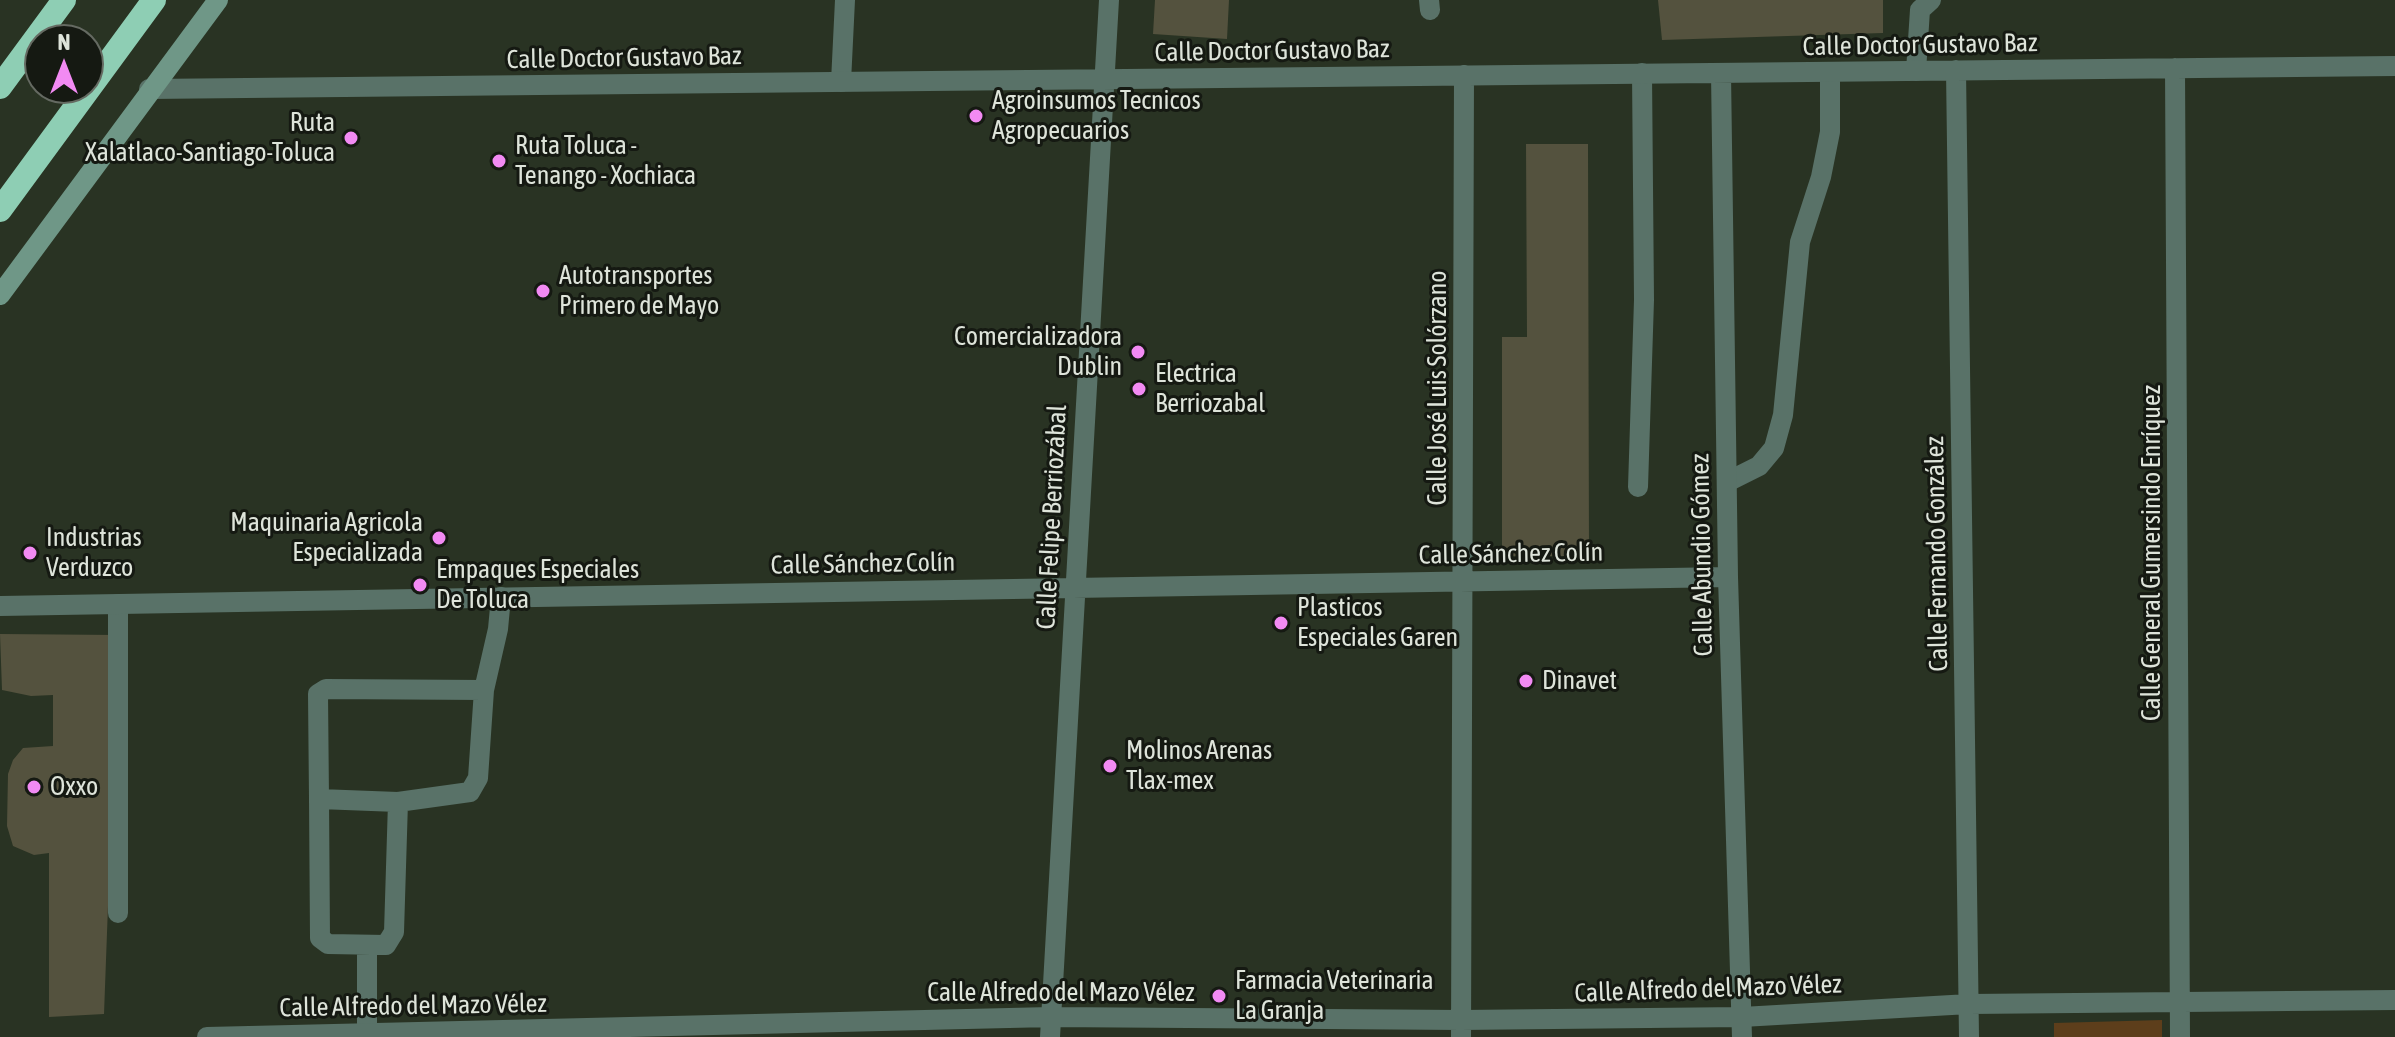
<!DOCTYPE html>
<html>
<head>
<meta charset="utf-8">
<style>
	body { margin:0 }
	#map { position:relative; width:2395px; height:1037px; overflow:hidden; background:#293323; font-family:"Asap Condensed",sans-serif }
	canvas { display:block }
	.north { position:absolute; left:24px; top:24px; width:80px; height:80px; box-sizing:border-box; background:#151912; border:2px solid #656a62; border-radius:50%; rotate:0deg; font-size:22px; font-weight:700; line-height:32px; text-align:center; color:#dee4da }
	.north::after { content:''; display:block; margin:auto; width:28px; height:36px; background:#f28af3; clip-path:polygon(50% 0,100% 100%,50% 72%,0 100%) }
</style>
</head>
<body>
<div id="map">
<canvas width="2395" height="1037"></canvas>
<div class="north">N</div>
</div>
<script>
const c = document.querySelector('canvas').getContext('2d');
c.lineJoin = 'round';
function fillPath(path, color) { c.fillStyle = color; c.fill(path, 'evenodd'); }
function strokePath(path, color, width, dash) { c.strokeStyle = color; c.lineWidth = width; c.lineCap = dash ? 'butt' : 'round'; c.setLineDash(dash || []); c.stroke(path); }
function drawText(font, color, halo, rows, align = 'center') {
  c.font = font + ' "Asap Condensed",sans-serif'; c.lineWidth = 6; c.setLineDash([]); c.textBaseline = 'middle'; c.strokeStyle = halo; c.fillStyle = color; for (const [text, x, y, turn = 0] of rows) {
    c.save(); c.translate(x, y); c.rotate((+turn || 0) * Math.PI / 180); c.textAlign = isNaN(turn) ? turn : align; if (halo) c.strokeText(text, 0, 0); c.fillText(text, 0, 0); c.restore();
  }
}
fillPath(new Path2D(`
	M 2162,1020 L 2162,1037 L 2054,1037 L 2054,1023 Z`), '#5d3e1b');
fillPath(new Path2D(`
	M 1155,0 L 1229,0 L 1227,39 L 1153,34 Z
	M 1658,0 L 1883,0 L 1883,33 L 1662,40 Z
	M 1526,144 L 1588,144 L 1589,556 L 1502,556 L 1502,337 L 1527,337 Z
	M 0,634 L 118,635 L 104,1014 L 49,1017 L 49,853 L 34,855 L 13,846 L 7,826 L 8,774 L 13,760 L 23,748 L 53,746 L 53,695 L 31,696 L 2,690 Z`), '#54523e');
strokePath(new Path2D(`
	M 1429,0 L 1430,10
	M 1916,71 L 1920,10 L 1931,0
	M 841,82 L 845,0
	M 1727,482 L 1759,466 L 1774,448 L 1783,415 L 1800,242 L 1821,177 L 1830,132 L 1830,72
	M 1638,487 L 1644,300 L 1642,73
	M 319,799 L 320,938 L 328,944 L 386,945 L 394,932 L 398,802 L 470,792 L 478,778 L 484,690
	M 398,802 L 319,799 L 318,694 L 326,689 L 484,690 L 498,629 L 501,597
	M 118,913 L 118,604
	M 367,946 L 367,1037`), '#597268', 20);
strokePath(new Path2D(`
	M 2175,68 L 2180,1037
	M 1956,70 L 1969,1037
	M 1721,73 L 1728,577 L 1742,1037
	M 149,89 L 2395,66
	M 0,606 L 1728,577
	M 207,1037 L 1051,1017 L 1461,1020 L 1742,1017 L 1969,1004 L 2395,1000
	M 1050,1037 L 1109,0
	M 1461,1037 L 1464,75`), '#597268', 20);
strokePath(new Path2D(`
	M 0,295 L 218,0`), '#6f9787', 20);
strokePath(new Path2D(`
	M 0,87 L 64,0
	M 0,210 L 154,0`), '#8eceb4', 24);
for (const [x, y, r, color] of [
	[976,116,8,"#f28af3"],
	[351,138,8,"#f28af3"],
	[499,161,8,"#f28af3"],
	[543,291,8,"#f28af3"],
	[1138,352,8,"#f28af3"],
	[1139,389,8,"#f28af3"],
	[439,538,8,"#f28af3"],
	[30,553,8,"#f28af3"],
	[420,585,8,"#f28af3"],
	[1281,623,8,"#f28af3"],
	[1526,681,8,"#f28af3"],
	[1110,766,8,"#f28af3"],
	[34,787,8,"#f28af3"],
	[1219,996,8,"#f28af3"]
]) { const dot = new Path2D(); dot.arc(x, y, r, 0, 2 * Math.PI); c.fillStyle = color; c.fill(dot); strokePath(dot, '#151912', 3); }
drawText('26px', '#dee4da', '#151912', [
	["Calle Doctor Gustavo Baz",1920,45,-1],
	["Calle Doctor Gustavo Baz",1272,51,-1],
	["Calle Doctor Gustavo Baz",624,58,-1],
	["Calle José Luis Solórzano",1438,388,-90],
	["Calle Felipe Berriozábal",1052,517,-87],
	["Calle General Gumersindo Enríquez",2152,553,-90],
	["Calle Sánchez Colín",1511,554,-1],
	["Calle Fernando González",1937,554,-91],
	["Calle Abundio Gómez",1702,555,-91],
	["Calle Sánchez Colín",863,564,-1],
	["Calle Alfredo del Mazo Vélez",1708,989,-2],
	["Calle Alfredo del Mazo Vélez",1061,993],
	["Calle Alfredo del Mazo Vélez",413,1006,-1]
]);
drawText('26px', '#dee4da', '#151912', [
	["Agroinsumos Tecnicos",992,101],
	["Agropecuarios",992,131],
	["Ruta",335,123,"right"],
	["Xalatlaco-Santiago-Toluca",335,153,"right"],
	["Ruta Toluca -",515,146],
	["Tenango - Xochiaca",515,176],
	["Autotransportes",559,276],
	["Primero de Mayo",559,306],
	["Comercializadora",1122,337,"right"],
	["Dublin",1122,367,"right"],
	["Electrica",1155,374],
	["Berriozabal",1155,404],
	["Maquinaria Agricola",423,523,"right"],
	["Especializada",423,553,"right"],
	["Industrias",46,538],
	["Verduzco",46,568],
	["Empaques Especiales",436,570],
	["De Toluca",436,600],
	["Plasticos",1297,608],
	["Especiales Garen",1297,638],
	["Dinavet",1542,681],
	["Molinos Arenas",1126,751],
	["Tlax-mex",1126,781],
	["Oxxo",50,787],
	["Farmacia Veterinaria",1235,981],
	["La Granja",1235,1011]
], 'left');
</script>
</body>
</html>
